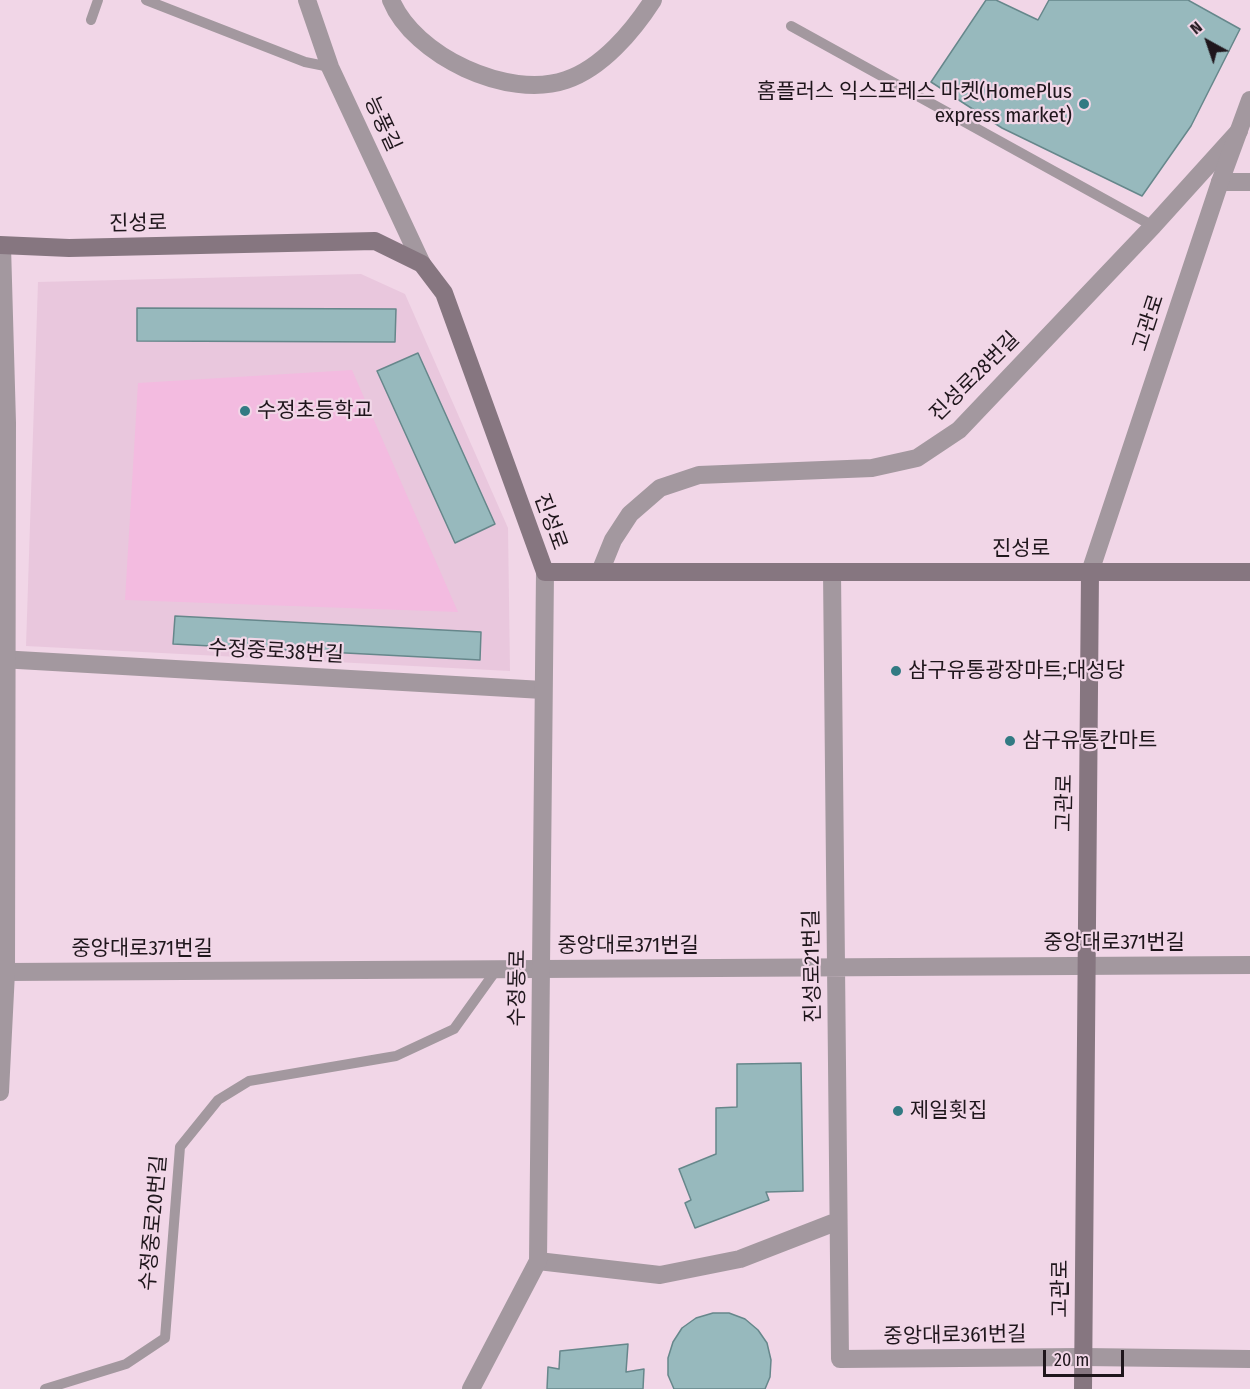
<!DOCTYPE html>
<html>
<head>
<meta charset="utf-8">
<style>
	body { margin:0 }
	#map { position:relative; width:1250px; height:1389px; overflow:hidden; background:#f1d6e7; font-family:"Fira Sans Condensed",sans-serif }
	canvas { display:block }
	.north { position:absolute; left:1178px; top:12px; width:60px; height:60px; -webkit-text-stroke:4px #f1d6e7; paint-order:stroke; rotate:320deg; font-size:16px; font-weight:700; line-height:24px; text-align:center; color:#1f161c }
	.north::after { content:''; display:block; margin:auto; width:21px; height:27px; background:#1f161c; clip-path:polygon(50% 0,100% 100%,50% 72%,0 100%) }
	.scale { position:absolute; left:1043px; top:1350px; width:81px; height:27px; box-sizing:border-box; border:3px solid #1f161c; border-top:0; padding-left:8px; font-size:18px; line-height:21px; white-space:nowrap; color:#1f161c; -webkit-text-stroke:4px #f1d6e7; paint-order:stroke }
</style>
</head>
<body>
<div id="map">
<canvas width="1250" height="1389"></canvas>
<div class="north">N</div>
<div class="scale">20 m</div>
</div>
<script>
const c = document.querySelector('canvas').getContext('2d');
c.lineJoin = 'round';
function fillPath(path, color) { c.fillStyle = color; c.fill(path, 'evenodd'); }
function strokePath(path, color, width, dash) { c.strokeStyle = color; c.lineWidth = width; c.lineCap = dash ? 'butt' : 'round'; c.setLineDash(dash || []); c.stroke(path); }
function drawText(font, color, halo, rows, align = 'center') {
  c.font = font + ' "Fira Sans Condensed","Noto Sans KR",sans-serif'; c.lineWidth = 4.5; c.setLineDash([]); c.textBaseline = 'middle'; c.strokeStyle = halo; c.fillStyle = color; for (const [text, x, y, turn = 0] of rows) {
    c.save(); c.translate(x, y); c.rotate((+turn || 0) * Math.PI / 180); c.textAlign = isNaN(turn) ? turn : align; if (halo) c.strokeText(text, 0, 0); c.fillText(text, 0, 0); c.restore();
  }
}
fillPath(new Path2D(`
	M 361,274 L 405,294 L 508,528 L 510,671 L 26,646 L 38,282 Z`), '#e9c7dd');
fillPath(new Path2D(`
	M 352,370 L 458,612 L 125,600 L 138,383 Z`), '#f3bbe0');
const building = new Path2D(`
	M 986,0 L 996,0 L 1038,20 L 1049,0 L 1188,0 L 1240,29 L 1191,126 L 1142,196 L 1002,128 L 931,82 Z
	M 137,308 L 396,309 L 395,342 L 137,341 Z
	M 418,353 L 495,524 L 455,543 L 377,371 Z
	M 175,616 L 481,632 L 480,660 L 173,644 Z
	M 801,1063 L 803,1191 L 766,1192 L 769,1200 L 695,1228 L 685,1203 L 691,1200 L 679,1169 L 716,1154 L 716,1108 L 737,1107 L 737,1064 Z
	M 713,1313 L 729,1313 L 745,1319 L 758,1330 L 767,1343 L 771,1360 L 770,1377 L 765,1389 L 674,1389 L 668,1375 L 668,1358 L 673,1342 L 682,1328 L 696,1318 Z
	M 628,1344 L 626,1372 L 644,1369 L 643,1389 L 547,1389 L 548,1367 L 559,1369 L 560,1351 Z`);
fillPath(building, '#97b9bd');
strokePath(building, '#66878b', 1.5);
strokePath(new Path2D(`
	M 146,0 L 305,62 L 330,67
	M 91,20 L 98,0
	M 791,26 L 1153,226
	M 45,1389 L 126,1364 L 165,1338 L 180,1147 L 218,1100 L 249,1081 L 396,1056 L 454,1029 L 497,969`), '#a3989f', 10);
strokePath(new Path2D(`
	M 307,0 L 330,67 L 422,264
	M 1220,182 L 1250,182
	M 600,572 L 613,540 L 630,514 L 660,488 L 699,475 L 872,468 L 917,458 L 959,430 L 1153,226 L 1239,131
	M 832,572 L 840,1359 L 1083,1357 L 1250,1359
	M 0,659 L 543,690
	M 6,972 L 1250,965
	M 538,1261 L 660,1275 L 740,1259 L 838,1221`), '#a3989f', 18);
strokePath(new Path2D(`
	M 391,0 C 414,56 508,100 566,80 C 602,68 633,31 653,0
	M 1090,572 L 1220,182 L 1250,100
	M 0,1092 L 6,972 L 7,423 L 2,246
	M 471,1389 L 538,1261 L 545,572`), '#a3989f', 18);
strokePath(new Path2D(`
	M 0,245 L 69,248 L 375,241 L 422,264 L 444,293 L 545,572 L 1250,572
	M 1083,1389 L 1090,572`), '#867680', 18);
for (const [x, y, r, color] of [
	[1084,104,6,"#327a83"],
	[245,411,6,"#327a83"],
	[896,671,6,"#327a83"],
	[1010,741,6,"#327a83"],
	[898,1111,6,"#327a83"]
]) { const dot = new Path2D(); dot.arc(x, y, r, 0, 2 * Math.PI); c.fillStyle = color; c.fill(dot); strokePath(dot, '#f1d6e7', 2); }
drawText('21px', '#1f161c', '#f1d6e7', [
	["홈플러스 익스프레스 마켓(HomePlus",1072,92,"right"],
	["express market)",1072,116,"right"],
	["수정초등학교",257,411],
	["삼구유통광장마트;대성당",908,671],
	["삼구유통칸마트",1022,741],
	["제일횟집",910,1111]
], 'left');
drawText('21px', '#1f161c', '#f1d6e7', [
	["능풍길",382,124,65],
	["진성로",138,224,-1],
	["고관로",1149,323,-72],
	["진성로28번길",975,377,-45],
	["진성로",550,522,70],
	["진성로",1021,549],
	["수정중로38번길",276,652,3],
	["고관로",1065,803,-89],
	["중앙대로371번길",1114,943],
	["중앙대로371번길",628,946],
	["중앙대로371번길",142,949],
	["진성로21번길",813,966,-91],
	["수정동로",518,988,-89],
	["수정중로20번길",154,1223,-85],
	["고관로",1061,1289,-90],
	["중앙대로361번길",955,1336,-1]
]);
</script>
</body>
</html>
